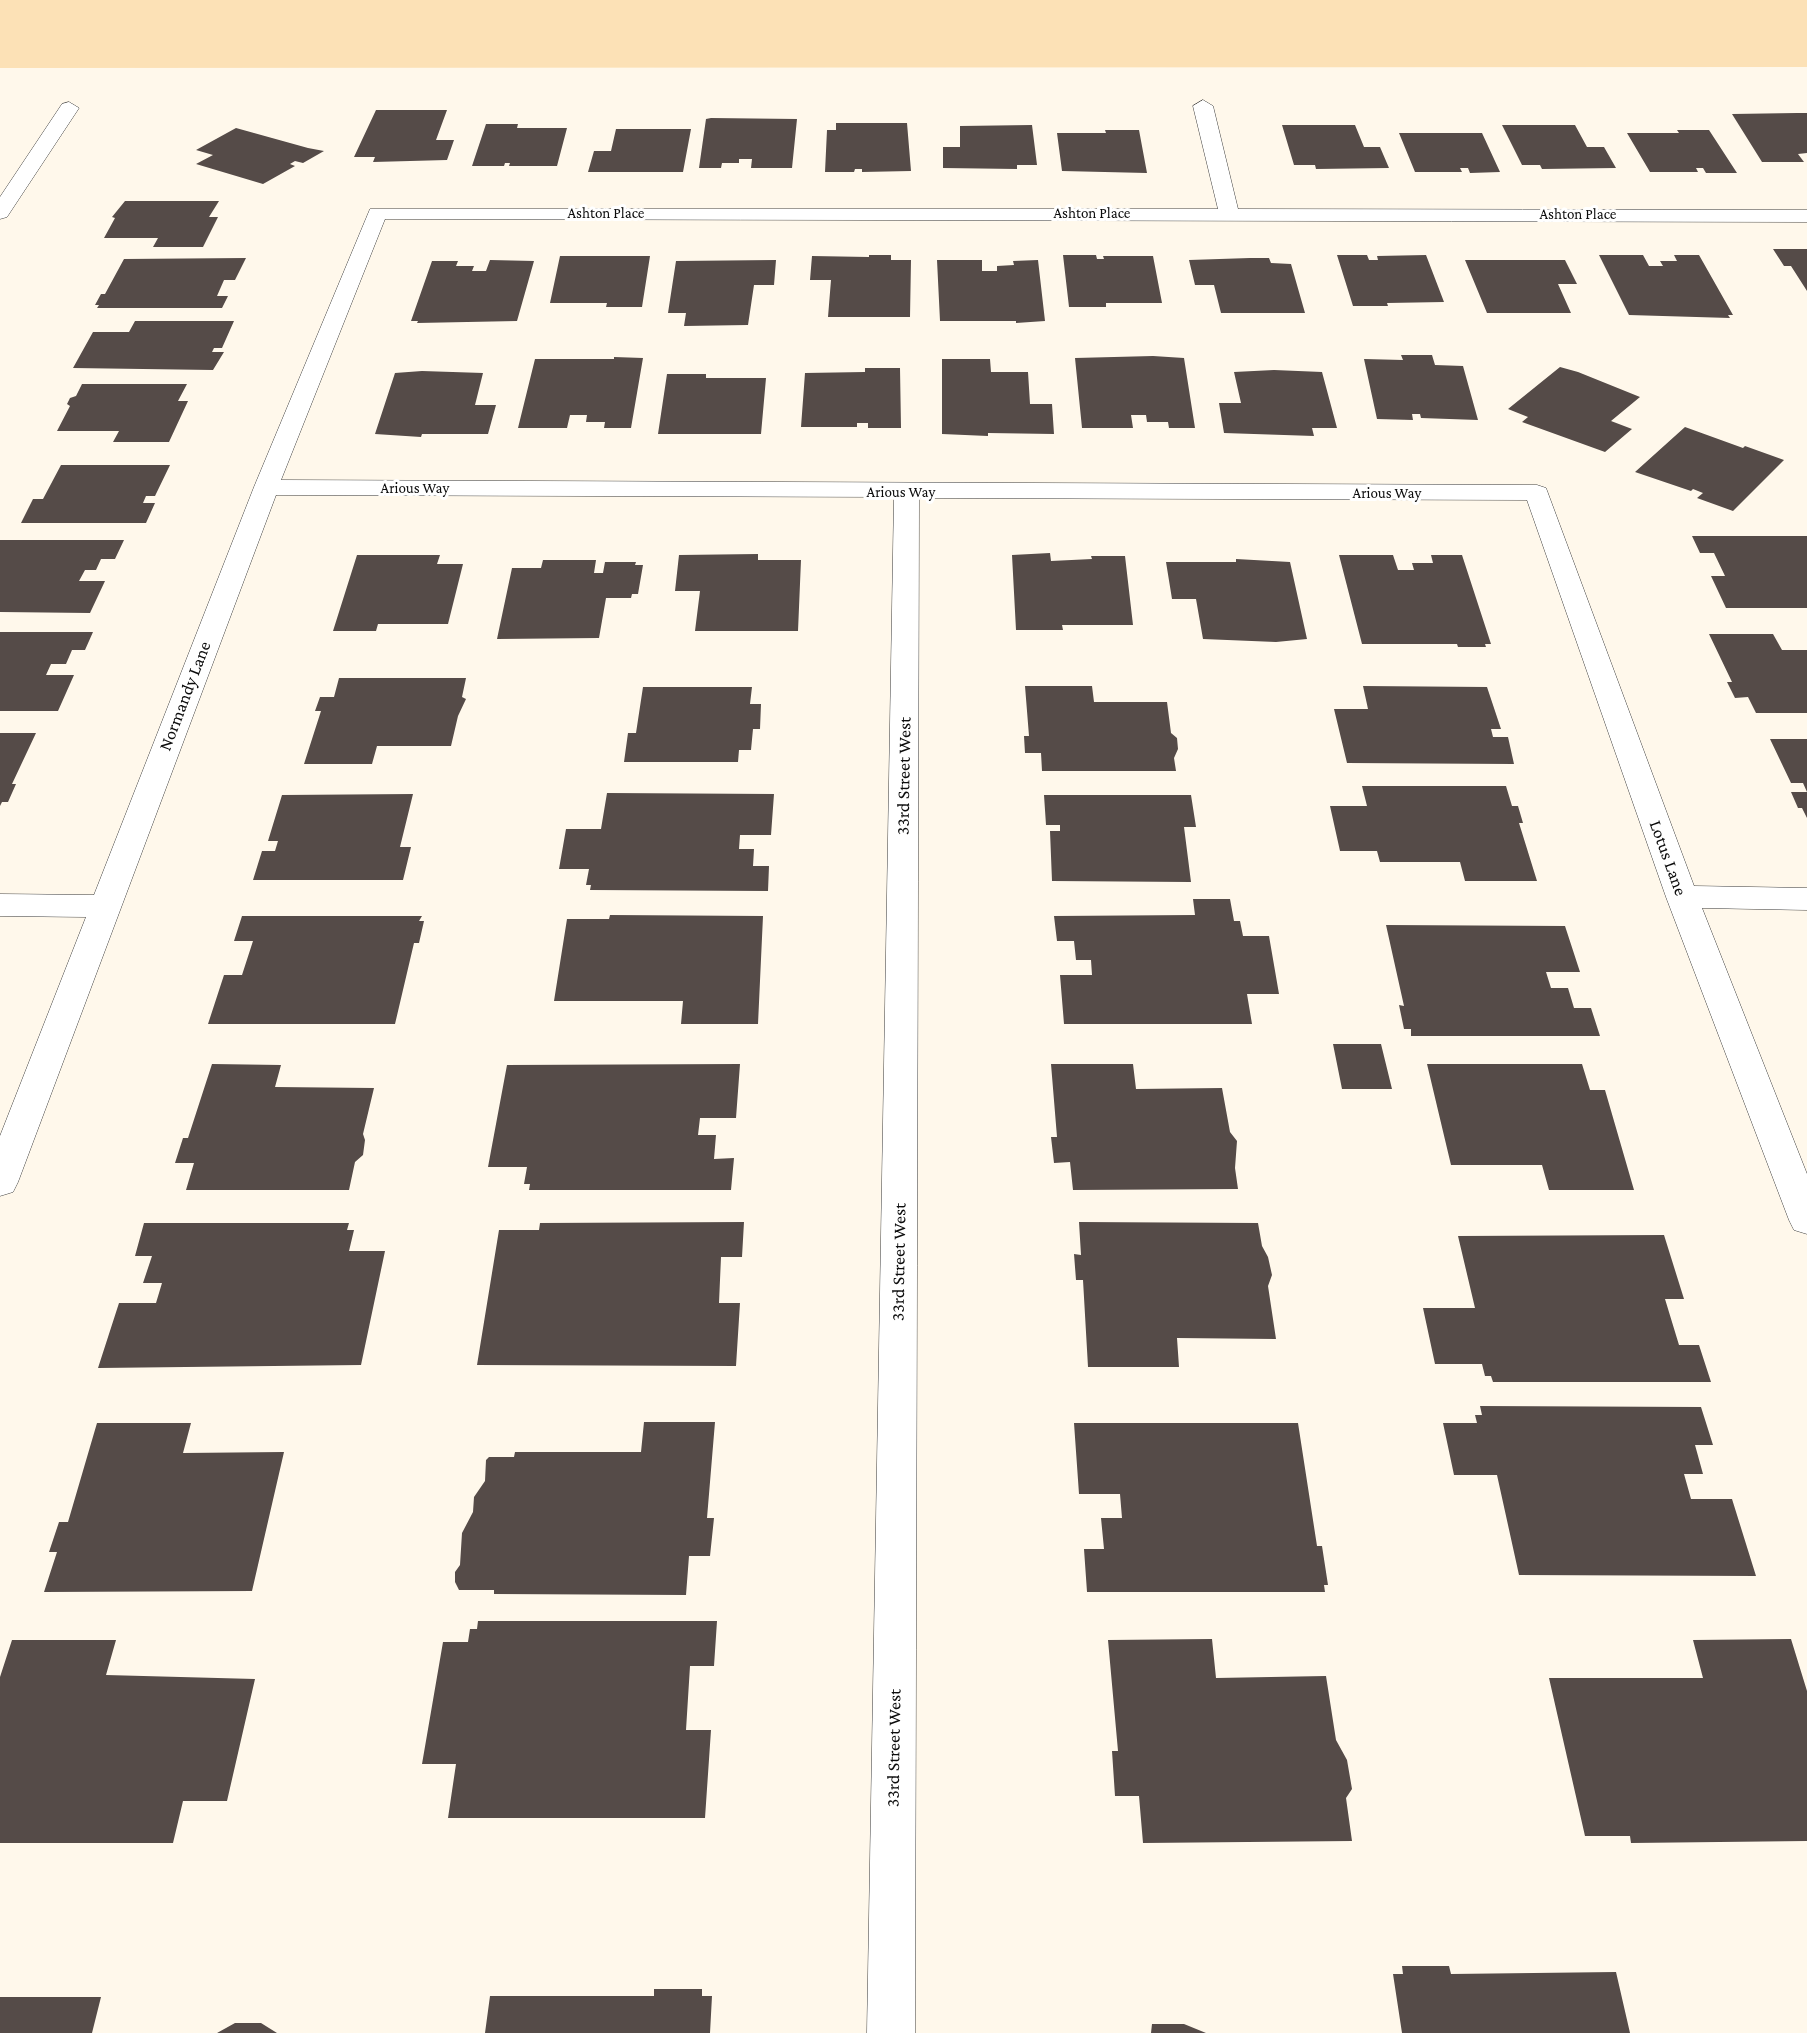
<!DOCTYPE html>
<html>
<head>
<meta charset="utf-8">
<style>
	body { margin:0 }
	canvas { display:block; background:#fff8eb }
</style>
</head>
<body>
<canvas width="1807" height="2033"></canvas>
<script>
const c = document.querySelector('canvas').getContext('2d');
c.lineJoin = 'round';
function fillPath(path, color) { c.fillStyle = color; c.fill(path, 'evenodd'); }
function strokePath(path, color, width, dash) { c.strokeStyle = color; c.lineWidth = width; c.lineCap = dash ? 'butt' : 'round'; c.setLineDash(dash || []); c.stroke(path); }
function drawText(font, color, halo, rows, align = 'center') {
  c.font = font + ' "Crimson Pro",serif'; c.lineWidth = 6; c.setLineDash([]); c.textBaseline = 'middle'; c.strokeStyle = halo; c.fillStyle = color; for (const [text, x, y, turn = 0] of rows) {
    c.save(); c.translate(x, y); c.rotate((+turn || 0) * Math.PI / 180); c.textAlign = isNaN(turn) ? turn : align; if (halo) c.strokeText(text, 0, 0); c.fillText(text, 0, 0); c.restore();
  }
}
fillPath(new Path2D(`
	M 0,0 L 1807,0 L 1807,67 L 0,68 Z`), '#fce1b6');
fillPath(new Path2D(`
	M 376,110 L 447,110 L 436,140 L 454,140 L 447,160 L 373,162 L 375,157 L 354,157 Z
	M 1797,113 L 1807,113 L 1807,153 L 1798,154 L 1804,162 L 1762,162 L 1732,114 Z
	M 711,118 L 797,119 L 792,168 L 751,168 L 752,159 L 739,159 L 739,163 L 722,163 L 721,168 L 699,168 L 706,119 Z
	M 836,123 L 907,123 L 911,171 L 862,172 L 862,169 L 855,169 L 854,172 L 825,172 L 827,130 L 836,130 Z
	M 486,124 L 518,124 L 517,128 L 567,128 L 557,166 L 509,166 L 510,163 L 505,163 L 504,166 L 472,166 Z
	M 1032,125 L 1037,165 L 1017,165 L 1017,169 L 943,168 L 943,147 L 960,147 L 960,126 Z
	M 1282,125 L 1355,125 L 1364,147 L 1380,147 L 1389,168 L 1316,169 L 1315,165 L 1294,165 Z
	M 1502,125 L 1575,125 L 1587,147 L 1604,147 L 1616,168 L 1542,169 L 1540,165 L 1522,165 Z
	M 236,128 L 308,148 L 324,151 L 303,163 L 295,161 L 290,164 L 295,166 L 263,184 L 196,164 L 213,155 L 196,150 Z
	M 616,129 L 691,129 L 683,172 L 588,172 L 594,151 L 611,151 Z
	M 1105,130 L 1139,130 L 1147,173 L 1062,171 L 1057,133 L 1106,133 Z
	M 1677,130 L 1709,130 L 1737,173 L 1706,173 L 1703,168 L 1696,168 L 1698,172 L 1650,172 L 1627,133 L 1679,133 Z
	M 1399,133 L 1482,133 L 1500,172 L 1470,173 L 1468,168 L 1460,168 L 1462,172 L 1415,172 Z
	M 125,201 L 219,201 L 209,217 L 218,217 L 203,247 L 153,247 L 158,238 L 104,238 L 115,218 L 112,217 Z
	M 1773,249 L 1807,249 L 1807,291 L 1791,266 L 1784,266 Z
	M 869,255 L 891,255 L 891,260 L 911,260 L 910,317 L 828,317 L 831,280 L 810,280 L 812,256 L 869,257 Z
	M 1063,255 L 1096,255 L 1097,259 L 1104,259 L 1103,256 L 1153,256 L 1162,303 L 1106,303 L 1106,307 L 1069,307 Z
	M 1337,255 L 1367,255 L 1369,260 L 1378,260 L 1377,256 L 1426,255 L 1444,302 L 1387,303 L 1388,306 L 1353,306 Z
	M 1599,255 L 1643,255 L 1649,266 L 1663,266 L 1660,261 L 1677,261 L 1674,255 L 1699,255 L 1733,315 L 1728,315 L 1730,318 L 1629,315 Z
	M 560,256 L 650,256 L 642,307 L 606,307 L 607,303 L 550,303 Z
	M 246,258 L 235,280 L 224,280 L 217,296 L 228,296 L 222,308 L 97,308 L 99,305 L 95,305 L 101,294 L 105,294 L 124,259 Z
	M 1250,258 L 1269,258 L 1271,263 L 1291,264 L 1305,313 L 1221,313 L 1214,285 L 1195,285 L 1189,260 Z
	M 490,260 L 534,261 L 517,321 L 417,323 L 418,321 L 411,321 L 432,261 L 458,261 L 456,266 L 474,266 L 472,271 L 486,271 Z
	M 776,260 L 774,285 L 754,285 L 748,325 L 684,326 L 686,313 L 668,313 L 676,261 Z
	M 937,260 L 982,260 L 982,271 L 997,271 L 997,266 L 1014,265 L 1013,261 L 1038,260 L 1045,321 L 1016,323 L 1016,321 L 940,321 Z
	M 1465,260 L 1565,260 L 1577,284 L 1558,284 L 1571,313 L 1487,313 Z
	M 135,321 L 234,321 L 222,348 L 214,348 L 212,352 L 224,352 L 213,370 L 73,368 L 93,332 L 129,332 Z
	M 1401,355 L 1432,355 L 1435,365 L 1463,366 L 1478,420 L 1421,418 L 1420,414 L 1412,414 L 1413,420 L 1377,419 L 1364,359 L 1403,360 Z
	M 1153,356 L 1184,358 L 1195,428 L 1169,428 L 1168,422 L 1147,422 L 1146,415 L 1131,415 L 1133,428 L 1082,428 L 1075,358 Z
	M 614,357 L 643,358 L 631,428 L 604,428 L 605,422 L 586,422 L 587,415 L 570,415 L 567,428 L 518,428 L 535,359 L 614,359 Z
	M 942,359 L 990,359 L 991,372 L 1028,372 L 1030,404 L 1052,404 L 1054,434 L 988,433 L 988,436 L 942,434 Z
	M 1560,367 L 1578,372 L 1640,397 L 1611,421 L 1632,429 L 1605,452 L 1522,422 L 1528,417 L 1508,409 Z
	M 865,368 L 900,368 L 901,428 L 868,428 L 868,423 L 857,423 L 857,427 L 801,427 L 805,373 L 865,372 Z
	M 1274,370 L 1322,372 L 1337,428 L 1312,428 L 1314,436 L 1224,433 L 1219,403 L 1241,403 L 1234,372 Z
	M 422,371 L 483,373 L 475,405 L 496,405 L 488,434 L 422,434 L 421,437 L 375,434 L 395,373 Z
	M 667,374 L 706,374 L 706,378 L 766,378 L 761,434 L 658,434 Z
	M 82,384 L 187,384 L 178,401 L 188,401 L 169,442 L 113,442 L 119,431 L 57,431 L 70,406 L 67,404 L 70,398 L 76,396 Z
	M 1685,427 L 1743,448 L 1745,446 L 1784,460 L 1733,511 L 1697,498 L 1703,493 L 1693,489 L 1691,491 L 1635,472 Z
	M 61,465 L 170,465 L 155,496 L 146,496 L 143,503 L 155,503 L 146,523 L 21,523 L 33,499 L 43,499 Z
	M 1692,536 L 1807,536 L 1807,608 L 1726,608 L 1711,576 L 1725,576 L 1714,553 L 1700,553 Z
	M 0,540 L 124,540 L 115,559 L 101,559 L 96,570 L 85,570 L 79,581 L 105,581 L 90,613 L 0,612 Z
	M 1050,553 L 1051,561 L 1092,559 L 1091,556 L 1125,556 L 1133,625 L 1062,625 L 1063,630 L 1016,630 L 1012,555 Z
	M 758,554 L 758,560 L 801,560 L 798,631 L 695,631 L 700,591 L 675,591 L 679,555 Z
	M 357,555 L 440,555 L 437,564 L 463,564 L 448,624 L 378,624 L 376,631 L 333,631 Z
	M 1339,555 L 1393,555 L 1398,570 L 1414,570 L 1412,563 L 1433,563 L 1431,555 L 1462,555 L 1491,644 L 1485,644 L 1486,647 L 1458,647 L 1457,644 L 1362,644 Z
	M 1236,559 L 1290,562 L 1307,639 L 1276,642 L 1203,639 L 1196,599 L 1172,599 L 1166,562 L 1236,562 Z
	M 543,560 L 596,560 L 594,573 L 603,573 L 605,562 L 636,562 L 635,565 L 643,565 L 638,594 L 632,594 L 631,598 L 606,598 L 599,638 L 497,639 L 512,568 L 541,568 Z
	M 0,632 L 93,632 L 85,650 L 72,650 L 66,664 L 51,664 L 46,675 L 74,675 L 58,711 L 0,711 Z
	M 1709,634 L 1773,634 L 1782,650 L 1807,650 L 1807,713 L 1756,713 L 1748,697 L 1735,698 L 1727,682 L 1732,682 Z
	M 339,678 L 466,678 L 462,697 L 466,699 L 458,716 L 451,746 L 377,746 L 372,764 L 304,764 L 321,711 L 315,711 L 320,697 L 334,697 Z
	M 1025,686 L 1092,686 L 1094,702 L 1167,702 L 1171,733 L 1177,738 L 1178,749 L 1174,758 L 1176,771 L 1042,771 L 1041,753 L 1025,753 L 1024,736 L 1029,736 Z
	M 1363,686 L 1487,687 L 1501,729 L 1491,729 L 1493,737 L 1508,737 L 1514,764 L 1347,763 L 1334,709 L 1368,709 Z
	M 643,687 L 752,687 L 750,704 L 761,704 L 760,729 L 753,729 L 751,750 L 739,750 L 738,762 L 624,762 L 628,733 L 636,733 Z
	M 0,733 L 36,733 L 12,784 L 16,784 L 8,802 L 2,802 L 0,806 Z
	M 1770,739 L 1807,739 L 1807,792 L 1803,783 L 1791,783 Z
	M 1362,786 L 1506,786 L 1512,806 L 1518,806 L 1523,823 L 1519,823 L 1537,881 L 1465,881 L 1460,862 L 1380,862 L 1377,851 L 1340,851 L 1330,806 L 1367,806 Z
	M 1791,792 L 1807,792 L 1807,818 L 1802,808 L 1798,808 Z
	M 607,793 L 774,794 L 771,835 L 740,835 L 739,849 L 754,849 L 753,866 L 769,866 L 768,891 L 590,890 L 591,885 L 586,885 L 589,869 L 559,869 L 566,829 L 601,829 Z
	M 413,794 L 400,847 L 411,847 L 403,880 L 253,880 L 262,851 L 275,851 L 278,841 L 268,841 L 282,795 Z
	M 1044,795 L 1191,795 L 1196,827 L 1184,827 L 1191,882 L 1052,881 L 1050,831 L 1060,831 L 1060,825 L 1046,825 Z
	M 1193,899 L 1230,899 L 1234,921 L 1240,921 L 1243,936 L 1269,936 L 1279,994 L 1247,994 L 1252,1024 L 1064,1024 L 1060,975 L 1092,975 L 1091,960 L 1076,960 L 1074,941 L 1057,941 L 1054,916 L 1195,915 Z
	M 610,915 L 763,916 L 758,1024 L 681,1024 L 683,1001 L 554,1001 L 567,919 L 609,919 Z
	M 242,916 L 422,916 L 419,921 L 424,921 L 419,943 L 414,943 L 395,1024 L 208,1024 L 224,975 L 242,975 L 253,941 L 234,941 Z
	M 1386,925 L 1565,926 L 1580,972 L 1546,972 L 1551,988 L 1568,988 L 1574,1008 L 1591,1008 L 1600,1036 L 1411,1036 L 1411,1029 L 1404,1029 L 1399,1005 L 1404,1006 Z
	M 1333,1044 L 1381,1044 L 1392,1089 L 1342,1089 Z
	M 212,1064 L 281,1065 L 275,1087 L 374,1088 L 363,1134 L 365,1140 L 363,1155 L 355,1162 L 349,1190 L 186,1190 L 194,1163 L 175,1163 L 183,1138 L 188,1138 Z
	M 740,1064 L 736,1118 L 700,1118 L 698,1135 L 716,1135 L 714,1159 L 734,1158 L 731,1190 L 529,1190 L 530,1184 L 524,1184 L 527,1167 L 488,1167 L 507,1065 Z
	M 1051,1064 L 1133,1064 L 1136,1089 L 1222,1088 L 1230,1132 L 1237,1141 L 1235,1168 L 1238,1189 L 1073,1190 L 1070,1162 L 1054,1163 L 1051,1137 L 1057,1137 Z
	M 1427,1064 L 1582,1064 L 1590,1090 L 1605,1090 L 1634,1190 L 1549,1190 L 1542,1165 L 1451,1165 Z
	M 744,1222 L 742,1257 L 721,1257 L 719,1303 L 740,1303 L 736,1366 L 477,1365 L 499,1230 L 539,1230 L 540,1223 Z
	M 1079,1222 L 1258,1223 L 1262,1246 L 1268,1257 L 1272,1275 L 1268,1286 L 1276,1339 L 1177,1338 L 1179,1367 L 1088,1367 L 1083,1280 L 1076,1280 L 1074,1254 L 1081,1255 Z
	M 144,1223 L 349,1223 L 347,1230 L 354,1230 L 349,1251 L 385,1251 L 361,1365 L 98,1368 L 119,1303 L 156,1303 L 162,1283 L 143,1283 L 152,1256 L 135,1256 Z
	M 1664,1235 L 1684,1299 L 1665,1299 L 1679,1345 L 1699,1345 L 1711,1382 L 1493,1382 L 1491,1376 L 1485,1376 L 1482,1364 L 1435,1364 L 1423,1308 L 1475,1308 L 1458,1236 Z
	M 1480,1406 L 1701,1407 L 1713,1445 L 1695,1445 L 1703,1474 L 1684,1474 L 1691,1499 L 1732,1499 L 1756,1576 L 1519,1575 L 1497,1475 L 1454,1475 L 1443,1423 L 1477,1423 L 1475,1415 L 1482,1415 Z
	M 644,1422 L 715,1422 L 707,1518 L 714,1518 L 710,1556 L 689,1556 L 686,1595 L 494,1594 L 494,1590 L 459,1590 L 455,1582 L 455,1572 L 460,1565 L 462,1533 L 473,1512 L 474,1497 L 485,1481 L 486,1460 L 489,1457 L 514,1457 L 515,1452 L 641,1452 Z
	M 97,1423 L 191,1423 L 183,1453 L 284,1452 L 252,1591 L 44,1592 L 57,1552 L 49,1552 L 59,1522 L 68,1522 Z
	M 1074,1423 L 1298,1423 L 1317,1546 L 1322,1546 L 1328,1585 L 1324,1585 L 1325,1592 L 1087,1592 L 1084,1549 L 1104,1549 L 1101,1518 L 1122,1518 L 1120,1494 L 1079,1494 Z
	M 478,1621 L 717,1621 L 714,1666 L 690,1666 L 686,1730 L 711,1730 L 705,1818 L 448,1818 L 456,1764 L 422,1764 L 443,1642 L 468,1642 L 470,1629 L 477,1629 Z
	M 1212,1639 L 1216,1678 L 1326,1676 L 1336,1740 L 1347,1760 L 1352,1789 L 1346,1798 L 1352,1841 L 1143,1843 L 1139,1796 L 1115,1796 L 1112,1751 L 1118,1751 L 1108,1640 Z
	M 1791,1639 L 1807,1691 L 1807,1841 L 1631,1843 L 1630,1836 L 1585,1836 L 1549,1678 L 1703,1678 L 1693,1640 Z
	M 12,1640 L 116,1640 L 106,1675 L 255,1679 L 227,1801 L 183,1801 L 173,1843 L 0,1843 L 0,1677 Z
	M 1402,1966 L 1449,1966 L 1451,1974 L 1616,1972 L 1630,2033 L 1402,2033 L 1393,1974 L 1403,1974 Z
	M 654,1989 L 702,1989 L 702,1996 L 712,1996 L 710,2033 L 485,2033 L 490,1996 L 654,1996 Z
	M 0,1997 L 101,1997 L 92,2033 L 0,2033 Z
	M 235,2023 L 261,2023 L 277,2033 L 217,2033 Z
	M 1152,2024 L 1184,2024 L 1206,2033 L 1151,2033 Z`), '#554b48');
const street = new Path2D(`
	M 1203,100 L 1213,106 L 1238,209 L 1807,210 L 1807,222 L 385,219 L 281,480 L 1537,485 L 1546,488 L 1694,886 L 1807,888 L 1807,910 L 1702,908 L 1807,1174 L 1807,1234 L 1794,1230 L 1789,1220 L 1666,897 L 1527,500 L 919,498 L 915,2033 L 867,2033 L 894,497 L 276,495 L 18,1182 L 13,1192 L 0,1196 L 0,1136 L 86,917 L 0,916 L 0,894 L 94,895 L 254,487 L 370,209 L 1218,209 L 1193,106 Z
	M 69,102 L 79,108 L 7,217 L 0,219 L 0,197 L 62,104 Z`);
strokePath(street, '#3f3f3f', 1);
fillPath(street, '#fff');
drawText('15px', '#0c0c0c', '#fff', [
	["Ashton Place",606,213],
	["Ashton Place",1092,213],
	["Ashton Place",1578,214],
	["Arious Way",415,488],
	["Arious Way",901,492],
	["Arious Way",1387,493]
]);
drawText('18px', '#0c0c0c', '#fff', [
	["Normandy Lane",185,696,-69],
	["33rd Street West",904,776,-89],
	["Lotus Lane",1668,858,70],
	["33rd Street West",899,1262,-89],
	["33rd Street West",894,1748,-89]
]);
</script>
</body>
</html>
